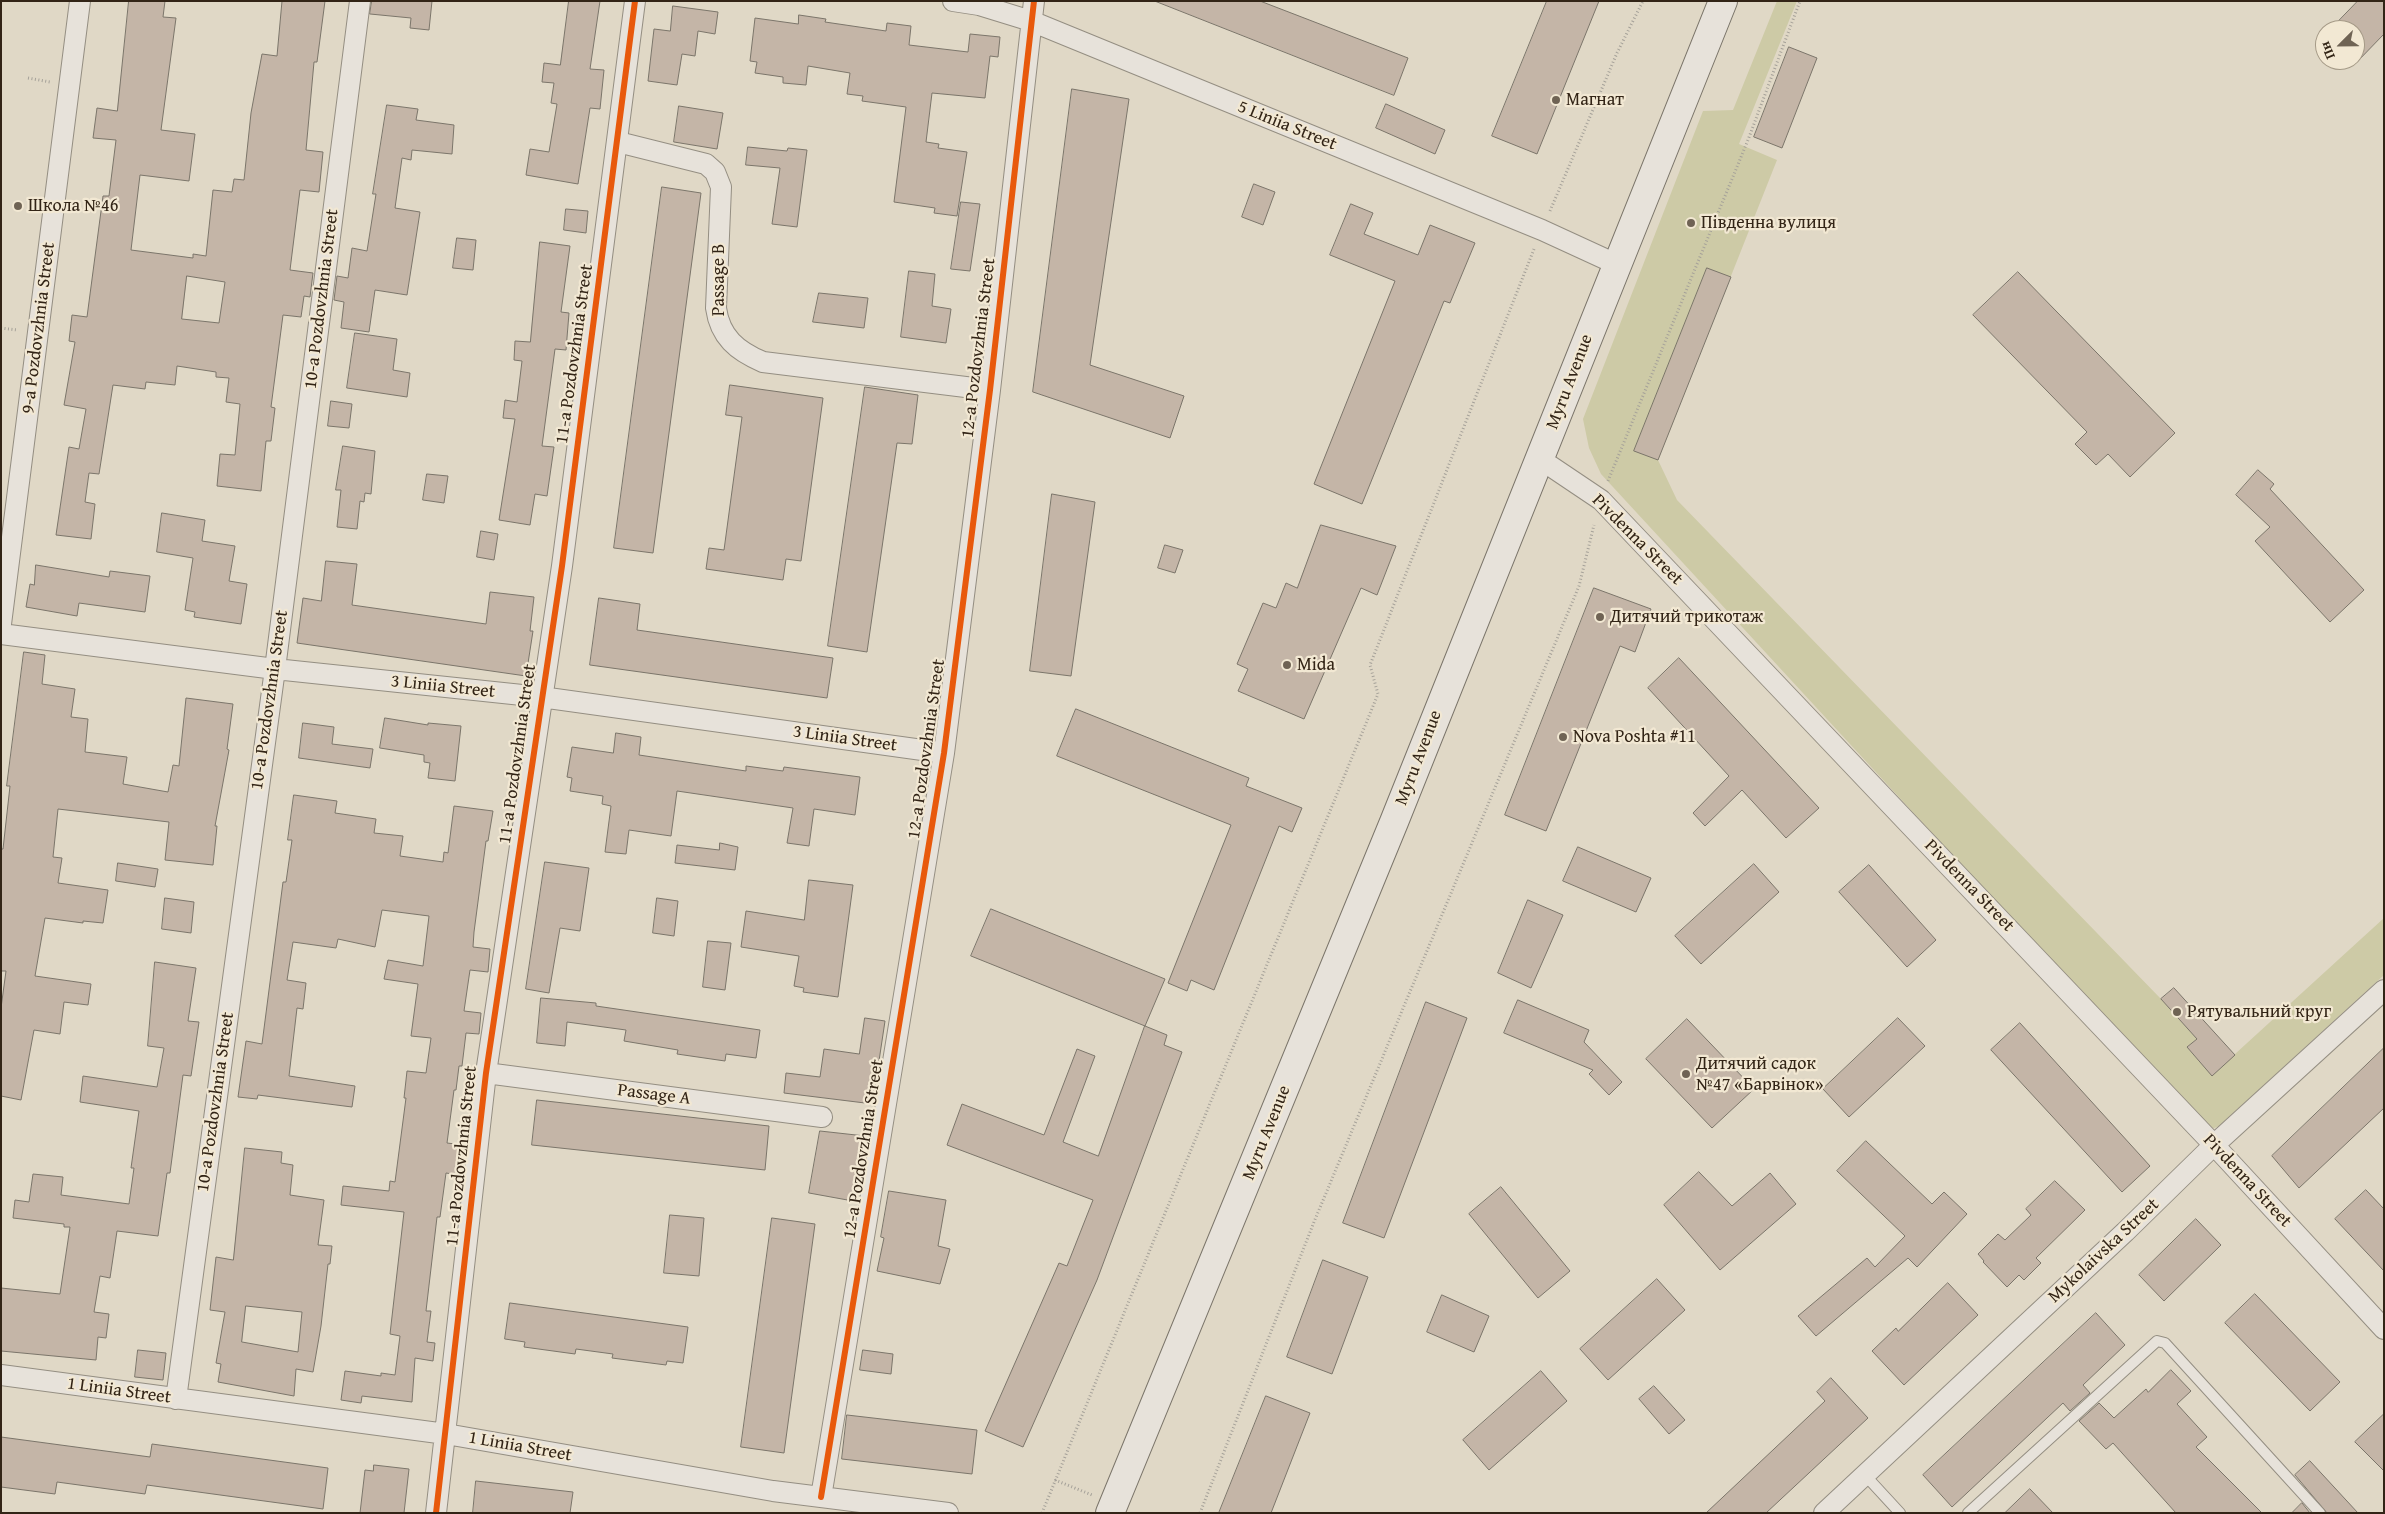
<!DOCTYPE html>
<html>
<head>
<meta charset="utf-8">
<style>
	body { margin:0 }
	#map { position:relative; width:2385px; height:1514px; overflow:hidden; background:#e0d8c6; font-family:"Gentium Book Plus",serif }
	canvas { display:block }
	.frame { position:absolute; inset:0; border:2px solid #322416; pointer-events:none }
	.north { position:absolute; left:2315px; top:20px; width:50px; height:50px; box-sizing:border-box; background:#f2e8d3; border:1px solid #a59a87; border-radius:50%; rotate:247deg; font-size:14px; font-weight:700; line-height:20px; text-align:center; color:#322416 }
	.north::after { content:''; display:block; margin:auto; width:18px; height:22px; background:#6f6354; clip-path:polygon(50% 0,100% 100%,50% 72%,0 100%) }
</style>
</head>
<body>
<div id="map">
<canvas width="2385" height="1514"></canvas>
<div class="frame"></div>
<div class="north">Пн</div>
</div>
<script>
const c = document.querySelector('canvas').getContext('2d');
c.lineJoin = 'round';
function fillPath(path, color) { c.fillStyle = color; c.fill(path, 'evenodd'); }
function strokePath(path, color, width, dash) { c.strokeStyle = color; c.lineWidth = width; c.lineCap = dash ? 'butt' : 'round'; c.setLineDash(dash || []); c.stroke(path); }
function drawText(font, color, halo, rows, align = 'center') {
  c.font = font + ' "Gentium Book Plus",serif'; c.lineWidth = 4.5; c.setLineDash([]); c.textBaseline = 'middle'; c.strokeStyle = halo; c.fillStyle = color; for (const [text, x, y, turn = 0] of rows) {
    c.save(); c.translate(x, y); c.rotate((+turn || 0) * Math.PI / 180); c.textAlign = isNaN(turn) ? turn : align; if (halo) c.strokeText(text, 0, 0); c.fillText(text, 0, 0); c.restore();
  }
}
fillPath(new Path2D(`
	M 1777,1 L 1797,1 L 1739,144 L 1777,160 L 1658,460 L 1677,500 L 2161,999 L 2197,1039 L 2187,1047 L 2212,1075 L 2384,918 L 2384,975 L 2219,1126 L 2212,1129 L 2204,1128 L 1601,474 L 1589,448 L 1583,419 L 1703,111 L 1733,110 Z`), '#cdcaa6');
const building = new Path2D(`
	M 129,1 L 165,1 L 163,17 L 176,18 L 161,130 L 195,134 L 189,181 L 140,175 L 131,250 L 193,258 L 193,254 L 206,256 L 213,190 L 232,192 L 234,179 L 244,180 L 251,113 L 262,54 L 277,56 L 282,1 L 325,1 L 317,62 L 314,62 L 306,150 L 323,152 L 319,192 L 300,190 L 290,270 L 313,273 L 310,297 L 304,296 L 301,317 L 283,315 L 271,407 L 275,408 L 271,441 L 266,441 L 261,491 L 217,486 L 220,454 L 235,455 L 240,404 L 226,402 L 229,378 L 216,377 L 216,372 L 177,366 L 175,385 L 146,382 L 145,389 L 113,385 L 99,474 L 89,473 L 85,502 L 95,504 L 91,539 L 56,535 L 69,447 L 79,449 L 86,409 L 64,405 L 75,342 L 69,341 L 72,315 L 87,317 L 103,196 L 109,196 L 116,140 L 93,138 L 97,108 L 117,111 ZM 187,276 L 225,282 L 219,323 L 182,319 Z
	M 372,1 L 432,1 L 429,30 L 410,28 L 411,18 L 370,14 Z
	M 569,1 L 600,1 L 590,69 L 604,70 L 600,109 L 590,108 L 578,184 L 526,175 L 530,149 L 549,152 L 557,104 L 551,103 L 554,83 L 542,82 L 544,63 L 560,65 Z
	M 1155,1 L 1260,1 L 1408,58 L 1394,95 Z
	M 1547,1 L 1599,1 L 1537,154 L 1492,136 Z
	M 2358,1 L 2384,1 L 2384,34 L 2355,64 L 2355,30 L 2330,30 Z
	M 673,6 L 718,12 L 715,34 L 698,31 L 695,56 L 682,54 L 677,85 L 648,81 L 654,29 L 670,31 Z
	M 799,15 L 826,19 L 825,22 L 886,31 L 887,23 L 911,26 L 909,45 L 968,52 L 970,34 L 1000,37 L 998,57 L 990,56 L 985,98 L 932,93 L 926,142 L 939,144 L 938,148 L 967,152 L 957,216 L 934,213 L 935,208 L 894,202 L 906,107 L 862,101 L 863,96 L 847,94 L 850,73 L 808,66 L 806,85 L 783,83 L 783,77 L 755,73 L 757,62 L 750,61 L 755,18 L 798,24 Z
	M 1789,47 L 1817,58 L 1782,148 L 1754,137 Z
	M 1072,89 L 1129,99 L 1090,365 L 1184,396 L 1170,438 L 1033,392 Z
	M 1386,104 L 1445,130 L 1435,154 L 1376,128 Z
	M 387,105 L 418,109 L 416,120 L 454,125 L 452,154 L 412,150 L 411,160 L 402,158 L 395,208 L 420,212 L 407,295 L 375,290 L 369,332 L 341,328 L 344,302 L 334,300 L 337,276 L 348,278 L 352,248 L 367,251 L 376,194 L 373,194 Z
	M 679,106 L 723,113 L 717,149 L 674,142 Z
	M 748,147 L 787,151 L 788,148 L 807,150 L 797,227 L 772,224 L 780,168 L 746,165 Z
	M 1254,184 L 1275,192 L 1263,225 L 1242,217 Z
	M 662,187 L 701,193 L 653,553 L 614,548 Z
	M 961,202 L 980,204 L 970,271 L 951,269 Z
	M 1351,204 L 1373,213 L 1364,234 L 1418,255 L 1430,225 L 1475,243 L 1450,303 L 1444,301 L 1362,504 L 1314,484 L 1395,281 L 1330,255 Z
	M 566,209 L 588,211 L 586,233 L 564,230 Z
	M 457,238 L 476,240 L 473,270 L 453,268 Z
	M 540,242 L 570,246 L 561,312 L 569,313 L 566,350 L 555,349 L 542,446 L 554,447 L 547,496 L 535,494 L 530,525 L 499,520 L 515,419 L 503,418 L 505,400 L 517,402 L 522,361 L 514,360 L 515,341 L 530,342 Z
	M 1707,268 L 1731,277 L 1658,460 L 1634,451 Z
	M 909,271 L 935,274 L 932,306 L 951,309 L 946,343 L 901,337 Z
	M 2018,272 L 2175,433 L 2130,477 L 2108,454 L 2096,465 L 2075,444 L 2087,432 L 1973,315 Z
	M 819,293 L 868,298 L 864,328 L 813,322 Z
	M 355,333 L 397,339 L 393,370 L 410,373 L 407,397 L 347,388 Z
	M 730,385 L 823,398 L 801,561 L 786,559 L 783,580 L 706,569 L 709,548 L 724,550 L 742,417 L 726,415 Z
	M 865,387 L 918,395 L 912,444 L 897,443 L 867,652 L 828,646 Z
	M 331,401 L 352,404 L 349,428 L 328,426 Z
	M 343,446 L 375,451 L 371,494 L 365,493 L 364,502 L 360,501 L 357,529 L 337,527 L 341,490 L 336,490 Z
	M 2258,470 L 2274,484 L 2270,489 L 2364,590 L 2330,622 L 2255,541 L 2270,527 L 2236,495 Z
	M 427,474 L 448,476 L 444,503 L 423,500 Z
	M 1052,494 L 1095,502 L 1071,676 L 1030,671 Z
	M 162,513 L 205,520 L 202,541 L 235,546 L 229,581 L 247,584 L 241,624 L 194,617 L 195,612 L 185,610 L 193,558 L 157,552 Z
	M 1321,525 L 1396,546 L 1377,595 L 1361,588 L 1304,719 L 1238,691 L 1248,669 L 1237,664 L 1263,603 L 1276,608 L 1286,583 L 1297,588 Z
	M 481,531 L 498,534 L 494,560 L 477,557 Z
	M 1165,545 L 1183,550 L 1175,573 L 1158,568 Z
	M 326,561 L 357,564 L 352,605 L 486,624 L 490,592 L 534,597 L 530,631 L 533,631 L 526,676 L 297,643 L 303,598 L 321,601 Z
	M 36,565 L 109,577 L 110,571 L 150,576 L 145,612 L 79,603 L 77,616 L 26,607 L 30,584 L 34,585 Z
	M 1594,588 L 1651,609 L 1635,652 L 1620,646 L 1546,831 L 1505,815 Z
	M 599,598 L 640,604 L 637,630 L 833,658 L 827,698 L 590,665 Z
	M 24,652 L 45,655 L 42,684 L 75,689 L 71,717 L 88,719 L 85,752 L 127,757 L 123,784 L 168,792 L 173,765 L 179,766 L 186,698 L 233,704 L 227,749 L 229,750 L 215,826 L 217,826 L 213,865 L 165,860 L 169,822 L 58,809 L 53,857 L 62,858 L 58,883 L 108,890 L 103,923 L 83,921 L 83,923 L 45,918 L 35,976 L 91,984 L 88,1005 L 64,1002 L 60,1034 L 34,1030 L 21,1100 L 1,1096 L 1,1008 L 6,971 L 1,971 L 1,849 L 3,849 L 10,786 L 7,786 Z
	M 1679,658 L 1819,808 L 1786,838 L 1742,790 L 1705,826 L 1693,813 L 1729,776 L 1648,688 Z
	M 1076,709 L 1249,778 L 1246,786 L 1302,808 L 1292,832 L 1279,826 L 1214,990 L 1191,980 L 1187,991 L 1168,983 L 1231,825 L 1057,756 Z
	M 385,718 L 428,725 L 428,723 L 461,726 L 455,781 L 428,778 L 430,763 L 424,762 L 424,755 L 380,748 Z
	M 303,723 L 334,727 L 332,744 L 373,749 L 370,768 L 299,758 Z
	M 616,733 L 641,737 L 639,755 L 746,771 L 746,766 L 783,771 L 784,767 L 860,777 L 855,815 L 814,809 L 809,846 L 787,843 L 793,808 L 677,791 L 671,836 L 629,830 L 626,854 L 605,852 L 611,806 L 602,804 L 603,796 L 570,791 L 572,778 L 567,777 L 572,747 L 613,753 Z
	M 294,795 L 337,801 L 335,813 L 376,819 L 374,833 L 403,836 L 400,856 L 443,862 L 444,852 L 448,853 L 454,806 L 493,811 L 488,841 L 486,841 L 474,932 L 473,947 L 490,949 L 488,972 L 470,970 L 464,1011 L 481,1013 L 479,1034 L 466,1033 L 462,1066 L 459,1066 L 456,1090 L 454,1090 L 447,1143 L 463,1145 L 459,1175 L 446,1173 L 440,1217 L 437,1217 L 426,1311 L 431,1311 L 427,1342 L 435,1343 L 433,1361 L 415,1358 L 412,1402 L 362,1396 L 361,1403 L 341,1400 L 345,1371 L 381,1376 L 381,1373 L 395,1375 L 400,1336 L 390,1334 L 404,1212 L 341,1205 L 343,1186 L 389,1191 L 390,1181 L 395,1182 L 406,1098 L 404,1098 L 407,1071 L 426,1073 L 431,1038 L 411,1036 L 418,984 L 384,979 L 388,960 L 423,966 L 429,916 L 382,910 L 375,947 L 338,939 L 336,948 L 293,942 L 287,980 L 306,983 L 303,1009 L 297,1008 L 289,1076 L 355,1086 L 352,1107 L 258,1095 L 257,1099 L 238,1097 L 246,1041 L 262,1044 L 283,882 L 286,882 L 292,840 L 288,840 Z
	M 720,843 L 738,847 L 735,870 L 675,863 L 677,845 L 719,850 Z
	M 1578,847 L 1651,878 L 1636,912 L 1563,881 Z
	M 545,862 L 589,868 L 580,931 L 560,928 L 549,993 L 526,989 Z
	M 118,863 L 158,869 L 155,887 L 116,881 Z
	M 1754,864 L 1779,892 L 1701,964 L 1675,936 Z
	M 1869,865 L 1936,940 L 1907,967 L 1839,892 Z
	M 809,880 L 853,885 L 838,997 L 803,992 L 804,988 L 794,986 L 799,956 L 741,947 L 746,911 L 804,920 Z
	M 165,898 L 194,902 L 191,933 L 162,929 Z
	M 657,898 L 678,901 L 674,936 L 653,933 Z
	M 1528,900 L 1563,915 L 1531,988 L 1498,973 Z
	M 991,909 L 1165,979 L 1145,1026 L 971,956 Z
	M 708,941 L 731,943 L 725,990 L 703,987 Z
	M 155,962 L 196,968 L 188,1021 L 199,1022 L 191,1076 L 183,1075 L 170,1173 L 167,1173 L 158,1236 L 117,1231 L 110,1278 L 100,1276 L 94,1312 L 109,1314 L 106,1338 L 98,1337 L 96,1360 L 1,1351 L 1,1288 L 60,1294 L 70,1227 L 64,1227 L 64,1224 L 13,1218 L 15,1200 L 29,1202 L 33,1174 L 63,1177 L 61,1195 L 129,1204 L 134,1168 L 131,1168 L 139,1111 L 80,1102 L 83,1076 L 157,1087 L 164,1048 L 148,1046 Z
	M 2174,988 L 2235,1055 L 2212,1076 L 2187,1047 L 2197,1039 L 2161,999 Z
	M 541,998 L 596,1003 L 596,1006 L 760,1030 L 756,1058 L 726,1054 L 725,1061 L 677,1054 L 678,1050 L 624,1041 L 626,1030 L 567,1022 L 565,1046 L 537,1043 Z
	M 1518,1000 L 1589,1030 L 1584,1042 L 1622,1082 L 1609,1095 L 1589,1074 L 1593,1070 L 1504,1033 Z
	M 1426,1002 L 1467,1018 L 1384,1238 L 1343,1223 Z
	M 865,1018 L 885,1021 L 874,1094 L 867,1093 L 865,1103 L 784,1093 L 786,1073 L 820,1077 L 824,1049 L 859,1054 Z
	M 1898,1018 L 1925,1046 L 1849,1117 L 1823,1089 Z
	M 1687,1019 L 1754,1089 L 1712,1128 L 1646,1059 Z
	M 2020,1023 L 2150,1166 L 2122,1192 L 1991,1050 Z
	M 1145,1026 L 1167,1035 L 1164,1045 L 1182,1052 L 1097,1280 L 1023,1447 L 985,1431 L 1059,1263 L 1067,1266 L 1093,1200 L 947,1145 L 962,1104 L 1044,1135 L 1077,1049 L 1095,1056 L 1063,1142 L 1098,1156 Z
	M 2384,1048 L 2384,1108 L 2299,1188 L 2272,1156 Z
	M 537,1100 L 769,1126 L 765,1170 L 532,1145 Z
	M 820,1131 L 865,1136 L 853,1201 L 809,1193 Z
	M 1866,1141 L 1932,1204 L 1944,1192 L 1967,1214 L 1917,1267 L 1908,1258 L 1816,1336 L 1798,1316 L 1867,1258 L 1875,1267 L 1905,1236 L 1837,1171 Z
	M 245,1148 L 282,1152 L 281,1163 L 293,1165 L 290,1195 L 324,1200 L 318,1245 L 332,1246 L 330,1264 L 328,1264 L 321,1326 L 313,1372 L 296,1369 L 294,1396 L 218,1382 L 221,1364 L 216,1363 L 225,1312 L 210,1310 L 216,1257 L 233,1260 ZM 246,1306 L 302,1312 L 298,1352 L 242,1342 Z
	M 1699,1172 L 1732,1206 L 1770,1173 L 1796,1204 L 1720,1270 L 1664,1205 Z
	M 2055,1181 L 2085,1210 L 2036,1258 L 2041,1263 L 2024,1280 L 2019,1275 L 2007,1287 L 1983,1262 L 1984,1261 L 1978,1254 L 1998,1234 L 2005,1240 L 2031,1215 L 2026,1209 Z
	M 1501,1187 L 1570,1271 L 1538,1298 L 1469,1214 Z
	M 2366,1190 L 2384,1209 L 2384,1271 L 2335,1219 Z
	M 889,1191 L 946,1200 L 938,1246 L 950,1249 L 940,1284 L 877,1271 L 884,1238 L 881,1237 Z
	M 670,1215 L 704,1218 L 699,1276 L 664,1273 Z
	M 772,1218 L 815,1224 L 784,1453 L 741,1447 Z
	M 2196,1219 L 2221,1245 L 2164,1301 L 2139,1275 Z
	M 1323,1260 L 1368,1277 L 1332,1374 L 1287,1357 Z
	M 1657,1279 L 1685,1310 L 1608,1380 L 1580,1349 Z
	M 1948,1283 L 1978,1315 L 1904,1385 L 1872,1351 L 1896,1328 L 1898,1331 Z
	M 2255,1294 L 2340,1382 L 2310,1411 L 2225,1323 Z
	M 1442,1295 L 1489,1316 L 1474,1352 L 1427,1332 Z
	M 510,1303 L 688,1327 L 683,1363 L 667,1361 L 666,1365 L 612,1358 L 613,1354 L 576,1349 L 575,1354 L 524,1347 L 525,1342 L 505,1339 Z
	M 2096,1313 L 2125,1345 L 2083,1385 L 2090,1393 L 2070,1411 L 2063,1403 L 1952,1507 L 1923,1475 Z
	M 138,1350 L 166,1353 L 163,1380 L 135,1377 Z
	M 863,1350 L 893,1354 L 891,1374 L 860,1370 Z
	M 2171,1370 L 2191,1391 L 2177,1404 L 2207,1437 L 2196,1447 L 2262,1513 L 2176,1513 L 2113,1443 L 2106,1449 L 2079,1421 L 2099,1403 L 2114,1418 L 2146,1389 L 2148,1392 Z
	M 1541,1371 L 1567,1401 L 1489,1470 L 1463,1440 Z
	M 1831,1378 L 1868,1418 L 1766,1513 L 1706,1513 L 1825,1401 L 1817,1392 Z
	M 1654,1386 L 1685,1420 L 1669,1434 L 1639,1399 Z
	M 1266,1396 L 1310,1413 L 1271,1513 L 1219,1513 Z
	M 2384,1414 L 2384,1471 L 2355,1442 Z
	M 847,1415 L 977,1430 L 972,1474 L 842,1459 Z
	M 1,1437 L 150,1457 L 152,1444 L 328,1468 L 323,1509 L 147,1485 L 145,1494 L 57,1482 L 55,1494 L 1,1487 Z
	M 2310,1461 L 2358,1513 L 2327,1513 L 2295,1475 Z
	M 374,1465 L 409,1469 L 404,1513 L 360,1513 L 365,1470 L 373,1471 Z
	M 476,1481 L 573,1492 L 570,1513 L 473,1513 Z
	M 2030,1489 L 2053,1513 L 2005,1513 Z
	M 2302,1503 L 2310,1513 L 2292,1513 Z`);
fillPath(building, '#c4b5a7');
strokePath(building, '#7b756a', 1);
const lane = new Path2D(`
	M 1865,1475 L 1900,1513
	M 1968,1513 L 2157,1341 L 2165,1343 L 2320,1513`);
const street = new Path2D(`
	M 953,1 L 979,5 L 1031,21 L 1542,230 L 1616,264
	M 618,142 L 706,164 L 715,172 L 721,187 L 716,308 C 720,337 737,351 763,362 L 990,390
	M 1540,459 L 1601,500 L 2214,1145 L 2384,1329
	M 1,624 L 80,1
	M 1,634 L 275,669 L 541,697 L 944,753
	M 486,1073 L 822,1117
	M 1,1375 L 446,1434 L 773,1491 L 948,1513
	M 176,1399 L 275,669 L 360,1
	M 821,1497 L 944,753 L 990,390 L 1034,1
	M 436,1513 L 486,1073 L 562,566 L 635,1
	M 1824,1513 L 2125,1232 L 2214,1145 L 2384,990`);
const secondary = new Path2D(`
	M 1110,1513 L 1394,822 L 1723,1`);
strokePath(lane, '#948e82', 12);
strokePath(street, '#948e82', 22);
strokePath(secondary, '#7b756a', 30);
strokePath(new Path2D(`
	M 28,78 L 50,82
	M 1550,211 L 1617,53 L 1643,1
	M 1,328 L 17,330
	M 1608,481 L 1748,140 L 1800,1
	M 1055,1480 L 1092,1495
	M 1042,1513 L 1378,694 L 1370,665 L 1534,249
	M 1200,1513 L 1314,1222 L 1579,586 L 1594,525`), '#a5a199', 3, [1, 2.5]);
strokePath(lane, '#e7e2da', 10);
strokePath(street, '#e7e2da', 20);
strokePath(secondary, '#e7e2da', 28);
strokePath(new Path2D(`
	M 821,1497 L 944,753 L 990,390 L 1034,1
	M 436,1513 L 486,1073 L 562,566 L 635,1`), '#e8590c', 6);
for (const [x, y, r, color] of [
	[1556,100,5,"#6f6354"],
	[18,206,5,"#6f6354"],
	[1691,223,5,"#6f6354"],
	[1600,617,5,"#6f6354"],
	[1287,665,5,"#6f6354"],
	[1563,737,5,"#6f6354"],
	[2177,1012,5,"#6f6354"],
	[1686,1074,5,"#6f6354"]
]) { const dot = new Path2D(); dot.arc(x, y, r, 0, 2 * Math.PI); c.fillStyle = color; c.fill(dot); strokePath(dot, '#f2e8d3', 2); }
drawText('18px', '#322416', '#f2e8d3', [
	["Магнат",1566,100],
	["Школа №46",28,206],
	["Південна вулиця",1701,223],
	["Дитячий трикотаж",1610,617],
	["Mida",1297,665],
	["Nova Poshta #11",1573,737],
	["Рятувальний круг",2187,1012],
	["Дитячий садок",1696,1064],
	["№47 «Барвінок»",1696,1085]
], 'left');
drawText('18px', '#322416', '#f2e8d3', [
	["5 Liniia Street",1287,126,22],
	["Passage B",719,280,-90],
	["10-a Pozdovzhnia Street",322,299,-83],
	["9-a Pozdovzhnia Street",39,328,-83],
	["12-a Pozdovzhnia Street",979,348,-83],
	["11-a Pozdovzhnia Street",575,354,-82],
	["Myru Avenue",1570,382,-69],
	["Pivdenna Street",1637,540,45],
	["3 Liniia Street",443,687,6],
	["10-a Pozdovzhnia Street",270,700,-82],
	["3 Liniia Street",845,739,8],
	["12-a Pozdovzhnia Street",927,749,-82],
	["11-a Pozdovzhnia Street",518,754,-82],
	["Myru Avenue",1419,758,-69],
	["Pivdenna Street",1969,886,46],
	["Passage A",654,1095,7],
	["10-a Pozdovzhnia Street",216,1102,-82],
	["Myru Avenue",1267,1133,-68],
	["12-a Pozdovzhnia Street",864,1149,-81],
	["11-a Pozdovzhnia Street",462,1156,-84],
	["Pivdenna Street",2247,1181,47],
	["Mykolaivska Street",2104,1251,-43],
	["1 Liniia Street",119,1391,8],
	["1 Liniia Street",520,1447,10]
]);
</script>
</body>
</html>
